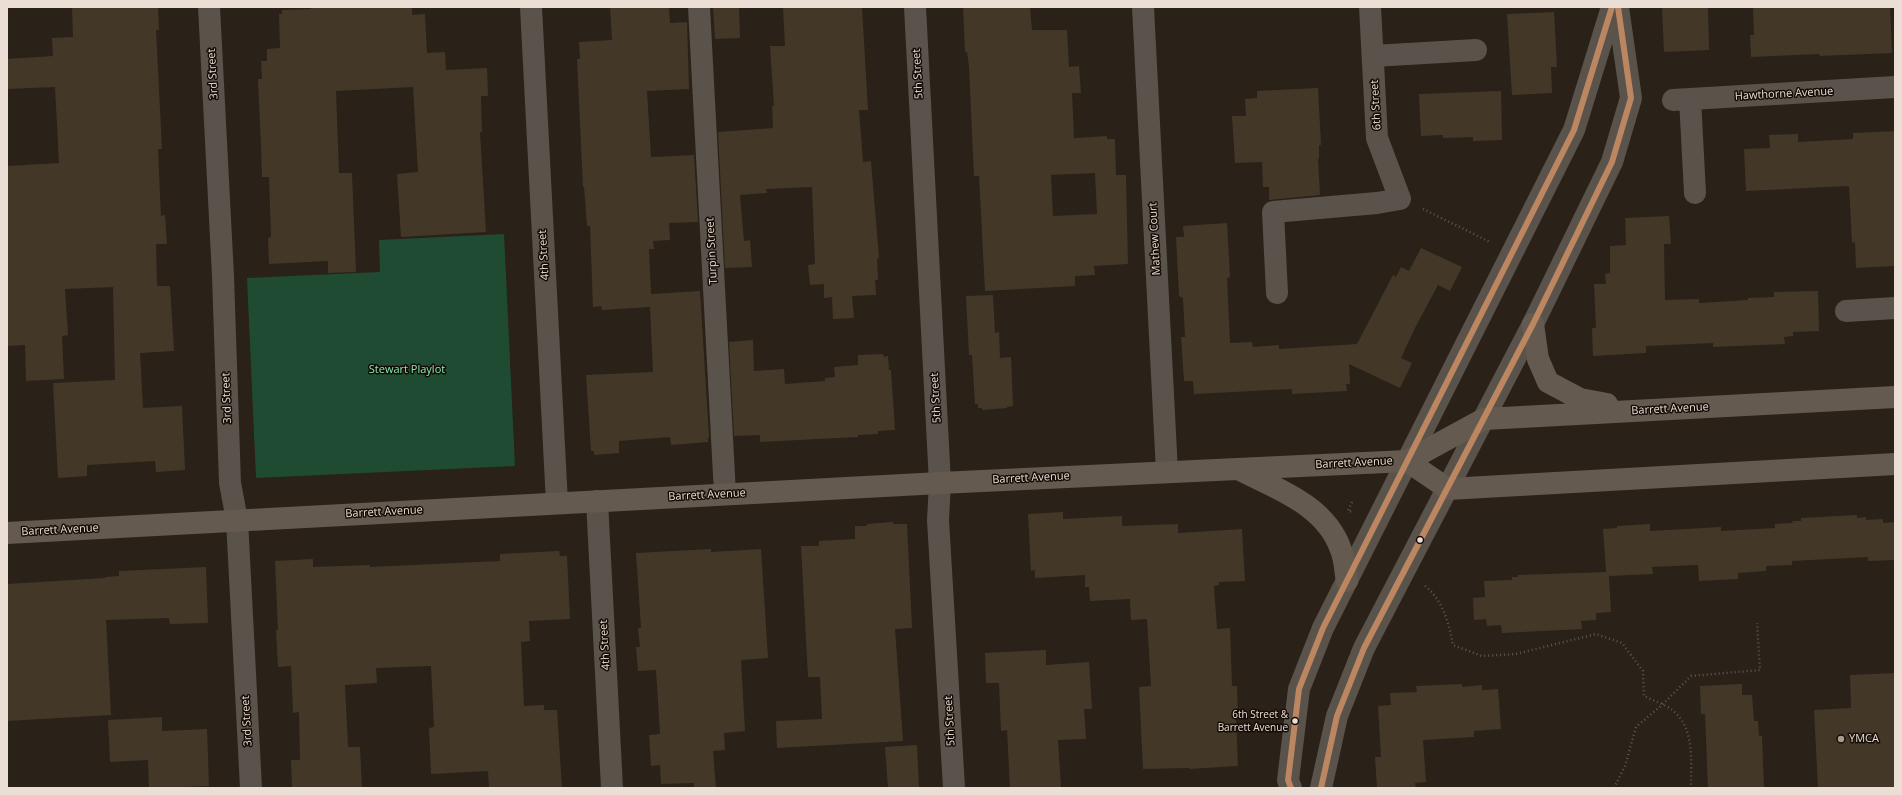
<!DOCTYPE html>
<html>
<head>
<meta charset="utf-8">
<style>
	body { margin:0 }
	#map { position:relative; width:1902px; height:795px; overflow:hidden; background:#2a2118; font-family:"Open Sans",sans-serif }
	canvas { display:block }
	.frame { position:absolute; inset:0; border:8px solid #ebded4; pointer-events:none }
</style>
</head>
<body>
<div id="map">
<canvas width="1902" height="795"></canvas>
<div class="frame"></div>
</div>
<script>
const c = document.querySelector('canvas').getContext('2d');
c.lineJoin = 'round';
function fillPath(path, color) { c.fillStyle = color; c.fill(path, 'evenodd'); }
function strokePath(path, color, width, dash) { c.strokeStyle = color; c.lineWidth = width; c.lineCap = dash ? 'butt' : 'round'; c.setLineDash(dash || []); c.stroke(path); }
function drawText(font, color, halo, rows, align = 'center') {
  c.font = font + ' "Open Sans",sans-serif'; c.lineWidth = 3; c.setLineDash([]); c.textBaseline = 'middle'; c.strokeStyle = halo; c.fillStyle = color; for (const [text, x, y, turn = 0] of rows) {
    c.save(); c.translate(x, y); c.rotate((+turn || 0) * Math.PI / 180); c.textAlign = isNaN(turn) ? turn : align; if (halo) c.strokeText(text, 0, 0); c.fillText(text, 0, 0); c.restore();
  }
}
fillPath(new Path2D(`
	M 504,234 L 515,466 L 256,478 L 247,278 L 380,272 L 379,240 Z`), '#1f4b33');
fillPath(new Path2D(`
	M 72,7 L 158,7 L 159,30 L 156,30 L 162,149 L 158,149 L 161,216 L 165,215 L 167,244 L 156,244 L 157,286 L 170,286 L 174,351 L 140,353 L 143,408 L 182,406 L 185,470 L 156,472 L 155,461 L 87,465 L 87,476 L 58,478 L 53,383 L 115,380 L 113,287 L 65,289 L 68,335 L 62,336 L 64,379 L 26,381 L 25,345 L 7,346 L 7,166 L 59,163 L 55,87 L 7,89 L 7,59 L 53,56 L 52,38 L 73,37 Z
	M 311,7 L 412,7 L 412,15 L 425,14 L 427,53 L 445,52 L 446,70 L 487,68 L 488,96 L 481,96 L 482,132 L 480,132 L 486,232 L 401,237 L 397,174 L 418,172 L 413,87 L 336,91 L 339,173 L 352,173 L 356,272 L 328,273 L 328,261 L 269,264 L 268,238 L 271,237 L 269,177 L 262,177 L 261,145 L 258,79 L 262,79 L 261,61 L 267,61 L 267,49 L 280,48 L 279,14 L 282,14 L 282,10 L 311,9 Z
	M 610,7 L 669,7 L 670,23 L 687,22 L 689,89 L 647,91 L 651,157 L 694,155 L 698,222 L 669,223 L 670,240 L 653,241 L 654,249 L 649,249 L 651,294 L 700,291 L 709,437 L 708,438 L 708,442 L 671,445 L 670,437 L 619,441 L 619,453 L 594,455 L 594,451 L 591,451 L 586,375 L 653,372 L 650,307 L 602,310 L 601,306 L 593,307 L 590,226 L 587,226 L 584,187 L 583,187 L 577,59 L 580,59 L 579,42 L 612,40 Z
	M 739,7 L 740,38 L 715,39 L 713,8 Z
	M 783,7 L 862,7 L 868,110 L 859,110 L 863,162 L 871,161 L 879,258 L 877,259 L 878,280 L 875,280 L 876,295 L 852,296 L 854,318 L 833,319 L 832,297 L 824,298 L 824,284 L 810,285 L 808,265 L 815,264 L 812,187 L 766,189 L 767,193 L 740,195 L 744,241 L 750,240 L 752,267 L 725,268 L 718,132 L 773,128 L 772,106 L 774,106 L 770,46 L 785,46 Z
	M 963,7 L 1030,7 L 1032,30 L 1067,30 L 1069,67 L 1079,66 L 1081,93 L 1072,93 L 1074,138 L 1107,136 L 1107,139 L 1115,139 L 1116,175 L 1126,175 L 1128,264 L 1094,266 L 1095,275 L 1075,276 L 1075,286 L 985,291 L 979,176 L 974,176 L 969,66 L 967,52 L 965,52 ZM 1095,173 L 1097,214 L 1053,216 L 1051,175 Z
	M 1662,7 L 1708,7 L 1709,50 L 1664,52 Z
	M 1753,7 L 1890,7 L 1892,53 L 1820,56 L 1819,54 L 1751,57 L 1750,35 L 1754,35 Z
	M 1554,12 L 1557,67 L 1551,67 L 1552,93 L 1512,95 L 1507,14 Z
	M 1318,88 L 1321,145 L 1319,145 L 1319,159 L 1318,159 L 1320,195 L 1269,200 L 1269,187 L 1263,187 L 1262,162 L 1235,163 L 1232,116 L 1246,116 L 1245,99 L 1257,98 L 1257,91 Z
	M 1501,91 L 1502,140 L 1473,141 L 1473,137 L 1443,138 L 1443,135 L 1421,136 L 1419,94 Z
	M 1895,131 L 1895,266 L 1856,268 L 1855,242 L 1852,243 L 1849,186 L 1746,191 L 1744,149 L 1770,148 L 1769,135 L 1798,134 L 1798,142 L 1853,139 L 1853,133 Z
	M 1669,216 L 1671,244 L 1664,244 L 1665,300 L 1699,299 L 1699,303 L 1748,300 L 1748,298 L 1774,297 L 1774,292 L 1818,291 L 1819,331 L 1793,332 L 1793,336 L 1784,337 L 1785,344 L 1713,347 L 1713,343 L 1646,346 L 1646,353 L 1593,356 L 1592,328 L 1596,328 L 1594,284 L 1606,284 L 1605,274 L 1610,273 L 1610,246 L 1626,245 L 1625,218 Z
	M 1227,223 L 1230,277 L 1227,278 L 1230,343 L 1252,342 L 1253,347 L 1279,345 L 1279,349 L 1357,344 L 1393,275 L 1396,277 L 1401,267 L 1409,271 L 1421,248 L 1462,267 L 1450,291 L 1438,285 L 1416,326 L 1401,358 L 1412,363 L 1400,388 L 1349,364 L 1350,384 L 1346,384 L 1347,391 L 1292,394 L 1292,389 L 1194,394 L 1193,381 L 1184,381 L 1181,337 L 1185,337 L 1183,298 L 1179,296 L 1176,237 L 1184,237 L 1183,226 Z
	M 993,295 L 995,333 L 999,332 L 1000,358 L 1011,357 L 1013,406 L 1007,407 L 1007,408 L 982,410 L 982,408 L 978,408 L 978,404 L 975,404 L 972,355 L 969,355 L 966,296 Z
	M 753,340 L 754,371 L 784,369 L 785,384 L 825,381 L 825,378 L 835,377 L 834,367 L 858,365 L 858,355 L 883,354 L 884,357 L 888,356 L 889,370 L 891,370 L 895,430 L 878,431 L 878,434 L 858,435 L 858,437 L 760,442 L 760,435 L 734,436 L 729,342 Z
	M 1063,512 L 1063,519 L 1122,516 L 1122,526 L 1178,524 L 1178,533 L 1242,529 L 1245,581 L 1219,582 L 1219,585 L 1214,586 L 1217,629 L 1230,628 L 1232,686 L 1237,686 L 1238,716 L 1236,716 L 1238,766 L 1189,769 L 1189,768 L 1143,769 L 1139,687 L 1151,686 L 1147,619 L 1131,620 L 1130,599 L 1090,601 L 1089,587 L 1085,587 L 1085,575 L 1035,578 L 1035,570 L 1031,571 L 1028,514 Z
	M 1857,515 L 1857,518 L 1866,517 L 1866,520 L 1883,519 L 1883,523 L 1895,522 L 1895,560 L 1868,561 L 1868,557 L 1792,561 L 1792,565 L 1766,566 L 1766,571 L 1738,573 L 1738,579 L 1699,581 L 1698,565 L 1652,567 L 1653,574 L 1609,576 L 1611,612 L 1596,613 L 1596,620 L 1581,621 L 1582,629 L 1502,633 L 1501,625 L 1487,626 L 1486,619 L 1474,620 L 1473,598 L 1485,597 L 1484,581 L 1512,580 L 1512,577 L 1518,577 L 1518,575 L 1606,572 L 1603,529 L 1617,528 L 1617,526 L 1650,524 L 1650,531 L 1721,527 L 1721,531 L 1775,528 L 1775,524 L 1793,523 L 1792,521 L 1801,521 L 1801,518 Z
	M 893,522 L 893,524 L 907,524 L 912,628 L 895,629 L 903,741 L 777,748 L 776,721 L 822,719 L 820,677 L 808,677 L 801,546 L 819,546 L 819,541 L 855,539 L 855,526 L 867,526 L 867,524 Z
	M 711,549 L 711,552 L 761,549 L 768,658 L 741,660 L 745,731 L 724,733 L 725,750 L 713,751 L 716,788 L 694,788 L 694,783 L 661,784 L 660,765 L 651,766 L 649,735 L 660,734 L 656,670 L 638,671 L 636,647 L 640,647 L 638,628 L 641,628 L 636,553 Z
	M 559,551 L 560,556 L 567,556 L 570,619 L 529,621 L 530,641 L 521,642 L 524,706 L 544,705 L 544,710 L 557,710 L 562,788 L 489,788 L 488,771 L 431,774 L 429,728 L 434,727 L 431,666 L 376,668 L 377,683 L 345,685 L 348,747 L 360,747 L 362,788 L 292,788 L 291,760 L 300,760 L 299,712 L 293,713 L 291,666 L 278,667 L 276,630 L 278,630 L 275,561 L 313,559 L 313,567 L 370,565 L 370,567 L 500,561 L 500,554 Z
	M 206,567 L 208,623 L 170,624 L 169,618 L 106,620 L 111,715 L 7,721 L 7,584 L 105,578 L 105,577 L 119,576 L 119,571 Z
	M 1046,650 L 1046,665 L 1089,662 L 1092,709 L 1084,709 L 1086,739 L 1058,740 L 1061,788 L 1010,788 L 1007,730 L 1001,731 L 999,683 L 986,683 L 985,653 Z
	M 1895,673 L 1895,788 L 1818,788 L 1814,710 L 1851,708 L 1850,675 Z
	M 1462,684 L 1462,687 L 1482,685 L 1482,690 L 1498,689 L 1501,729 L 1474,731 L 1474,737 L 1423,740 L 1426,782 L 1415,783 L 1416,788 L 1377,788 L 1375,757 L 1381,757 L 1378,706 L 1391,705 L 1390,693 L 1417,692 L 1416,686 Z
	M 1742,684 L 1742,695 L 1752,695 L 1754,721 L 1758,721 L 1759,736 L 1762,736 L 1764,788 L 1708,788 L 1705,714 L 1701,714 L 1700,686 Z
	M 162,717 L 162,731 L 207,729 L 209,786 L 149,788 L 148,760 L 110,762 L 108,720 Z
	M 917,745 L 919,788 L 888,788 L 885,747 Z`), '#433827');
strokePath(new Path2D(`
	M 1423,209 L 1490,242
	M 1352,502 L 1348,511 L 1354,512
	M 1425,586 C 1443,600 1449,624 1453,645 L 1482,656 L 1516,654 L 1596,634 L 1622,643 L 1643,671 L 1644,696 C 1652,700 1666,705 1672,710 C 1695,727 1691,762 1691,788
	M 1614,788 L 1625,766 L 1636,727 L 1662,705 L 1691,676 L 1760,670 L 1757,623`), '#5e5750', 2.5, [1, 3]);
strokePath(new Path2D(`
	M 209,7 L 223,276 L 230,483 L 237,520 L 251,788
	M 531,7 L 557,503
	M 699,7 L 725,494
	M 915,7 L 940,483 L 938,520 L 954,788
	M 1143,7 L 1167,472
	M 1373,56 L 1476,50
	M 1690,99 L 1695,193
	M 1673,100 L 1895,87
	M 1277,293 L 1273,212 L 1377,203 L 1400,199 L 1377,138 L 1370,7
	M 1846,311 L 1895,308
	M 597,501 L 612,788
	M 1291,788 L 1288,780 L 1299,689 L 1323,628 L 1574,130 L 1612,7
	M 1321,788 L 1337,716 L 1364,648 L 1533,324 L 1612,162 L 1631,98 L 1618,7`), '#5a534b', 22);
strokePath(new Path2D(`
	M 1533,324 L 1538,359 L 1548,382 L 1580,399 L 1607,404
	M 1407,461 L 1448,489 L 1895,464
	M 1238,469 C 1277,489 1326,505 1341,550 C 1345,560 1345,571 1347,581
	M 7,533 L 940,483 L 1407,461 L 1484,419 L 1895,397`), '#645a50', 22);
strokePath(new Path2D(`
	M 1291,788 L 1288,780 L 1299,689 L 1323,628 L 1574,130 L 1612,7
	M 1321,788 L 1337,716 L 1364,648 L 1533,324 L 1612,162 L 1631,98 L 1618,7`), '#bb8660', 6);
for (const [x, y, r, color] of [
	[1420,540,3.5,"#ebded4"],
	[1295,721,3.5,"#ebded4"],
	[1841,739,4,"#a79c92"]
]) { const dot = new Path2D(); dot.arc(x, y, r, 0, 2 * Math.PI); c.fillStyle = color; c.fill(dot); strokePath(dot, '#140c06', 1.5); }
drawText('10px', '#ebded4', '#140c06', [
	["6th Street &",1288,715],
	["Barrett Avenue",1288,728]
], 'right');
drawText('11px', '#ebded4', '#140c06', [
	["3rd Street",213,74,-93],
	["5th Street",918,74,-93],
	["Hawthorne Avenue",1784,94,-3],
	["6th Street",1376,105,-93],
	["Mathew Court",1155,239,-93],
	["Turpin Street",712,251,-93],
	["4th Street",544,255,-93],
	["3rd Street",227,398,-92],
	["5th Street",936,398,-93],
	["Barrett Avenue",1670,409,-3],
	["Barrett Avenue",1354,463,-3],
	["Barrett Avenue",1031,478,-3],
	["Barrett Avenue",707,495,-3],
	["Barrett Avenue",384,512,-3],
	["Barrett Avenue",60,530,-3],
	["4th Street",605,645,-93],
	["3rd Street",247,721,-93],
	["5th Street",950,721,-93]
]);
drawText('11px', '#88eab4', '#140c06', [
	["Stewart Playlot",407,370]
]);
drawText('11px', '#ebded4', '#140c06', [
	["YMCA",1849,739]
], 'left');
</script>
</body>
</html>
